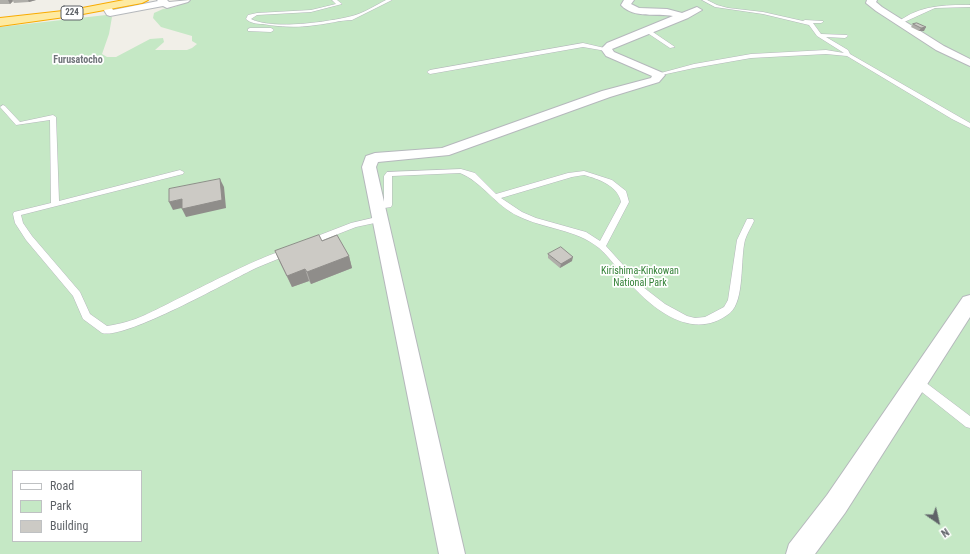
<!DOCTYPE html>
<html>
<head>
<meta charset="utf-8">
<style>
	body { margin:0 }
	#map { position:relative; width:970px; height:554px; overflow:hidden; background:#f1efe8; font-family:"Roboto Condensed",sans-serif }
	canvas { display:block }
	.legend { position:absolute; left:12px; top:470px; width:130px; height:72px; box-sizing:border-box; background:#fff; border:1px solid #bfc1c3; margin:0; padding:5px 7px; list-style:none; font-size:12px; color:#5f6368 }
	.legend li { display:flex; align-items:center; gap:8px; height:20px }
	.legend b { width:20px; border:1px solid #bfc1c3 }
	.north { position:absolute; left:918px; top:502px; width:40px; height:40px; -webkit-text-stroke:3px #fff; paint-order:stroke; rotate:146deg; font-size:11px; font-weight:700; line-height:16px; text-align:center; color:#5f6368 }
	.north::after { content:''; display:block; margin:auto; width:14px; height:18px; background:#5f6368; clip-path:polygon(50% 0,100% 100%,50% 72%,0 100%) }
</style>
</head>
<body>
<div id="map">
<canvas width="970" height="554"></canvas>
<ul class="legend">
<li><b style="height:5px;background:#fff"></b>Road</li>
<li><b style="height:11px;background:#c5e8c5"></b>Park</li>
<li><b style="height:11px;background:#cccac5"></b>Building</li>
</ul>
<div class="north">N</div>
</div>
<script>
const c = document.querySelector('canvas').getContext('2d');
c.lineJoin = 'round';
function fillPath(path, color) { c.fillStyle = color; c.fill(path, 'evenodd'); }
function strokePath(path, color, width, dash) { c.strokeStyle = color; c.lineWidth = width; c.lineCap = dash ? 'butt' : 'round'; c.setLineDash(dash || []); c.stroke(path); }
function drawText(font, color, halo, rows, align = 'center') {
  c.font = font + ' "Roboto Condensed",sans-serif'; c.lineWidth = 3.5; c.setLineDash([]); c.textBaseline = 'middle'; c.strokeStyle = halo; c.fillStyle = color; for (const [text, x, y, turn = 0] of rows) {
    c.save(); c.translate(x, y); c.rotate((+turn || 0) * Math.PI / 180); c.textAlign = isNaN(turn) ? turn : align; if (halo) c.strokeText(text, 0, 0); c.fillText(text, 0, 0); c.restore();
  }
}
fillPath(new Path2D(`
	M 189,0 L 970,0 L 970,554 L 0,554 L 0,27 L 106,15 L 112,17 L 109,34 L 102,54 L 107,57 L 116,57 L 150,39 L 163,38 L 164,42 L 155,50 L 187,50 L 192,48 L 197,44 L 192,41 L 192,36 L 161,27 L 153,18 L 154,13 L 163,9 L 175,7 ZM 13,471 L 141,471 L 141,541 L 13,541 Z`), '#c5e8c5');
const service = new Path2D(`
	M 332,0 L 337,0 L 342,4 L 311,12 L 257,15 L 251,19 C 273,30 328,22 352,16 C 364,13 376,5 386,0 L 392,0 L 352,20 C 340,20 328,24 316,25 C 298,28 280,27 263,24 C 257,24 250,23 246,19 L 248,15 L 257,13 L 311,10 L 336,4 Z
	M 702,0 L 707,0 L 717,5 L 728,8 L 763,12 L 803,21 L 805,20 L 823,21 L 823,22 L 821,23 L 813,23 L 821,34 L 847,35 L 848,36 L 845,38 L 826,37 L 848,50 L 850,54 L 970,123 L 970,128 L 952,119 L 847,56 L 826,54 L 751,58 L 694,68 L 657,76 L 657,74 L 694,64 L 751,54 L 826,50 L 844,53 L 817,36 L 809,25 L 763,14 L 715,7 Z
	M 970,5 L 970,7 L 935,8 L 902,23 L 898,22 C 920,5 944,5 970,5 Z
	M 250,28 L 271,28 L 274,30 L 271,32 L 248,31 L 248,29 Z
	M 646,30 L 650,30 L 675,47 L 670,48 L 646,32 Z
	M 583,43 L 609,49 L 606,51 L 583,47 L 430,74 L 427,72 L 430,70 Z
	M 3,105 L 5,106 L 20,122 L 53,115 L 56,117 L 59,201 L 180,170 L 184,172 L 183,174 L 21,215 L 23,223 L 32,236 L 80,292 L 90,314 L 107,326 C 120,324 132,321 145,315 C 166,306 277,246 290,250 L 291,252 L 290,254 C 279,259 267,263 256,268 C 229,281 125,340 102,333 L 83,319 L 73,296 L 26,240 L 15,223 L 13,214 L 14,212 L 51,203 L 50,120 L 16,125 L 0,107 Z
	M 461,169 L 475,173 L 496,194 L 568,173 L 584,171 L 612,180 L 626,191 L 629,202 L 606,246 L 643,287 L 665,304 L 687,316 L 695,318 L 705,317 L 724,307 L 728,300 L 737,240 L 747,219 L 753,219 L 754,221 C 751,227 747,234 745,240 C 740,259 745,300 730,313 C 697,339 662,316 637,291 C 623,278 613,260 599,248 C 576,229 544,229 518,216 C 496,206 481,181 460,173 L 392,176 L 392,205 L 391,207 L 378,209 L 374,207 L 375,205 L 384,203 L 384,176 L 387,172 ZM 584,175 C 599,179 618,186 621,202 L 600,241 L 586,232 L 536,218 L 522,212 L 501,198 L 572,177 Z
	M 381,216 L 384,217 L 385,219 L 384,221 L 356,227 L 310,245 L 306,242 L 307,240 L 351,223 Z
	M 917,377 L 921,379 L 970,416 L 970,428 L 966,427 L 913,385 L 912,382 L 913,379 Z`);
const minor = new Path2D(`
	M 157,0 L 167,0 L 169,2 L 190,0 L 188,2 L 167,8 L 163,6 L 110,16 L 107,15 L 102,7 L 107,4 L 110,5 L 113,10 L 158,1 Z
	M 624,0 L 634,0 L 631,4 L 639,8 L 667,9 L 682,13 L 697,7 L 702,10 L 688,18 L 612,49 L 614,52 L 663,73 L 665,75 L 659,82 L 610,97 L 449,155 L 378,162 L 376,167 L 465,554 L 439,554 L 362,167 L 366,156 L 375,153 L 442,148 L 602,91 L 651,78 L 652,76 L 606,56 L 601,49 L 607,43 L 673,16 C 657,13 634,19 621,5 Z
	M 867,0 L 877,0 L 876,2 L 882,7 L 944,46 L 970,59 L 970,66 L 936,50 L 876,11 L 866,3 Z
	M 970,295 L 970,317 L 845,513 L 815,554 L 786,554 L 789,544 L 827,495 L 963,297 Z`);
const trunk = new Path2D(`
	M 124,0 L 148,0 L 142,3 L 72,16 L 0,26 L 0,18 L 72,10 Z`);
strokePath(service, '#b5b8bc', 1);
strokePath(minor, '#b5b8bc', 2);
strokePath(trunk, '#f9ab00', 2);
fillPath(service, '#fff');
fillPath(minor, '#fff');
fillPath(trunk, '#feeaa1');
fillPath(new Path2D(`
	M 0,0 L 36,0 L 29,2 L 14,3 L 13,1 L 10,4 L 0,4 Z
	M 917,23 L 924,31 L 919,31 L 911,27 L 913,24 Z
	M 322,241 L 349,256 L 352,268 L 311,284 L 309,281 L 292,287 L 280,263 L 275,251 Z
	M 548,254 L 572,261 L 560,268 L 548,258 Z`), '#afaea9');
fillPath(new Path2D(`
	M 8,0 L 12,0 L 13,1 L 10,4 Z
	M 28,0 L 36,0 L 29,2 Z
	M 926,27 L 924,31 L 919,31 L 921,28 Z
	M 220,179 L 224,187 L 226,208 L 186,217 L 182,209 Z
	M 182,199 L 186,207 L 173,210 L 169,202 Z
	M 349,256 L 352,268 L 311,284 L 307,272 Z
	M 573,257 L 572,261 L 560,268 L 561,264 Z
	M 305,269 L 309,281 L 292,287 L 287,276 Z`), '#8f8d8a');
const building = new Path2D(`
	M 917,23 L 926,27 L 921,28 L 913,24 Z
	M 220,179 L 222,200 L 182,209 L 182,199 L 169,202 L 169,189 Z
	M 319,235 L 322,241 L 337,235 L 349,256 L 307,272 L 305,269 L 287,276 L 275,251 Z
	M 561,247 L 573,257 L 561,264 L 548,254 Z`);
fillPath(building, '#cccac5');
strokePath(building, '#8f8d8a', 1);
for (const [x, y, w] of [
	[72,13,22]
]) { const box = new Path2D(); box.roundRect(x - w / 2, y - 7, w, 14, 3); c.fillStyle = '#fff'; c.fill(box); strokePath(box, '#5f6368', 1); }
drawText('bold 9px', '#5f6368', null, [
	["224",72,13]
]);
drawText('bold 10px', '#70757a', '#fff', [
	["Furusatocho",78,60]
]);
drawText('10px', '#348238', '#fff', [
	["Kirishima-Kinkowan",640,271],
	["National Park",640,283]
]);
</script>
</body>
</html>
